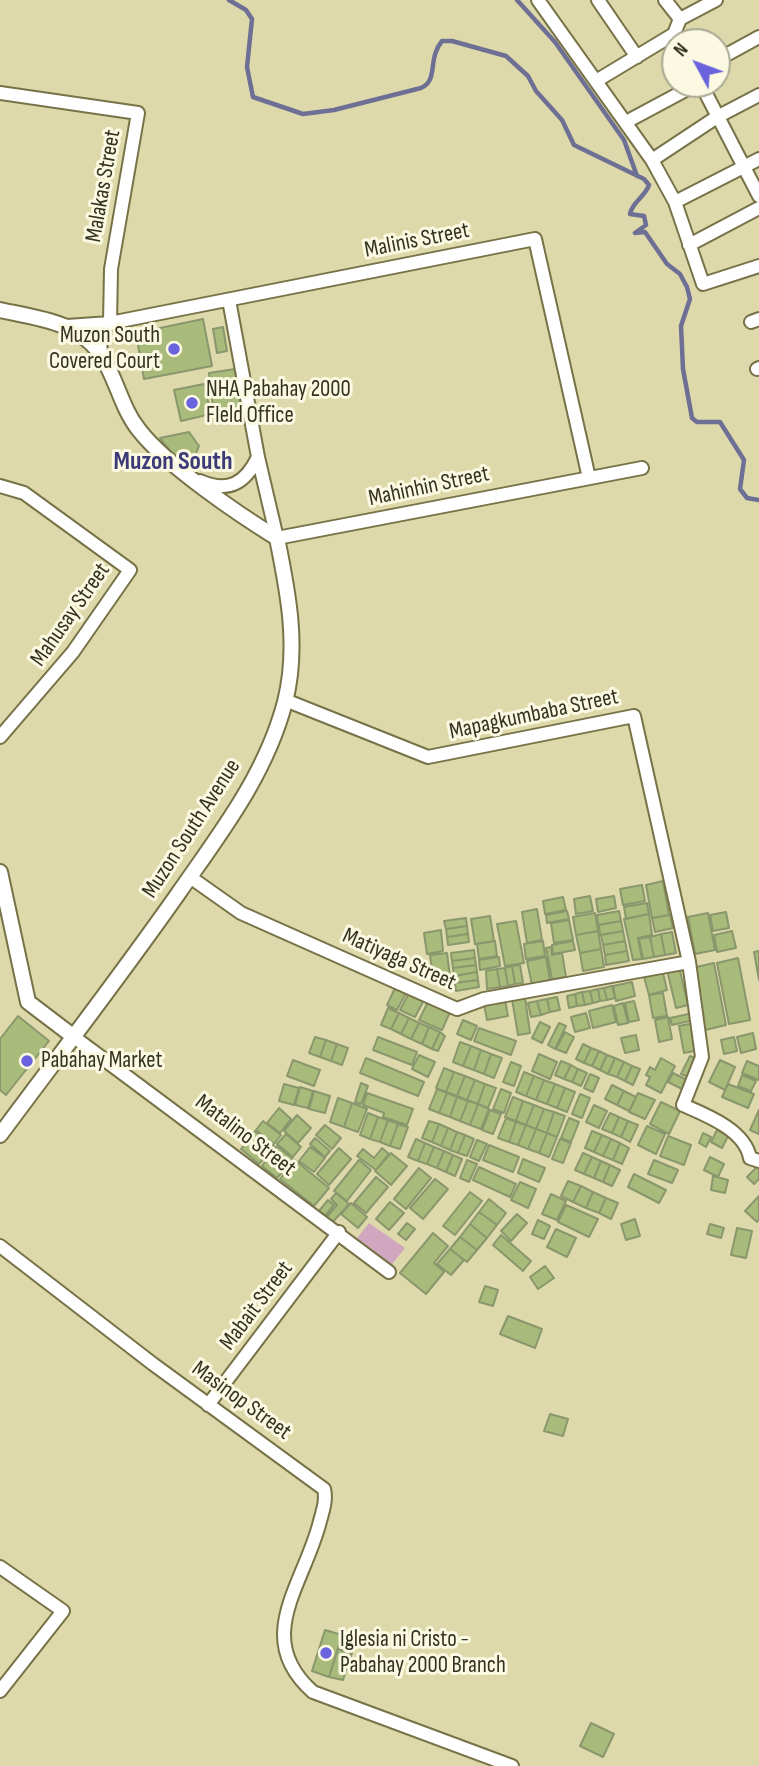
<!DOCTYPE html>
<html>
<head>
<meta charset="utf-8">
<style>
	body { margin:0 }
	#map { position:relative; width:759px; height:1766px; overflow:hidden; background:#ded9aa; font-family:"Sofia Sans Condensed",sans-serif }
	canvas { display:block }
	.north { position:absolute; left:661px; top:28px; width:70px; height:70px; box-sizing:border-box; background:#fbf9e1; border:2px solid #aba994; border-radius:50%; rotate:311deg; font-size:19px; font-weight:700; line-height:28px; text-align:center; color:#343220 }
	.north::after { content:''; display:block; margin:auto; width:24px; height:32px; background:#6a63dd; clip-path:polygon(50% 0,100% 100%,50% 72%,0 100%) }
</style>
</head>
<body>
<div id="map">
<canvas width="759" height="1766"></canvas>
<div class="north">N</div>
</div>
<script>
const c = document.querySelector('canvas').getContext('2d');
c.lineJoin = 'round';
function fillPath(path, color) { c.fillStyle = color; c.fill(path, 'evenodd'); }
function strokePath(path, color, width, dash) { c.strokeStyle = color; c.lineWidth = width; c.lineCap = dash ? 'butt' : 'round'; c.setLineDash(dash || []); c.stroke(path); }
function drawText(font, color, halo, rows, align = 'center') {
  c.font = font + ' "Sofia Sans Condensed",sans-serif'; c.lineWidth = 6; c.setLineDash([]); c.textBaseline = 'middle'; c.strokeStyle = halo; c.fillStyle = color; for (const [text, x, y, turn = 0] of rows) {
    c.save(); c.translate(x, y); c.rotate((+turn || 0) * Math.PI / 180); c.textAlign = isNaN(turn) ? turn : align; if (halo) c.strokeText(text, 0, 0); c.fillText(text, 0, 0); c.restore();
  }
}
fillPath(new Path2D(`
	M 369,1223 L 405,1248 L 384,1274 L 351,1246 Z`), '#d0a7bf');
strokePath(new Path2D(`
	M 229,0 L 246,10 L 252,19 L 247,67 L 253,97 L 303,114 L 334,110 L 421,88 C 439,80 427,59 442,41 L 452,41 L 506,56 L 528,76 L 536,91 L 562,120 L 574,145 L 644,179 L 649,185 C 645,197 632,202 630,214 L 644,216 L 646,225 L 635,233 L 645,232 L 667,264 L 680,274 L 687,287 L 690,299 L 681,326 L 683,369 L 692,418 L 697,422 L 720,422 L 744,460 L 740,489 L 747,498 L 759,500
	M 517,0 L 555,42 L 624,140 L 637,176`), '#6e6f94', 4.5);
const building = new Path2D(`
	M 203,319 L 212,366 L 144,379 L 136,333 Z
	M 223,327 L 227,351 L 217,353 L 213,329 Z
	M 235,369 L 243,420 L 215,423 L 209,373 Z
	M 204,384 L 211,414 L 181,421 L 174,390 Z
	M 189,432 L 199,446 L 190,469 L 182,460 L 179,462 L 160,438 Z
	M 663,881 L 669,915 L 652,918 L 646,885 Z
	M 642,885 L 645,901 L 623,905 L 620,889 Z
	M 590,896 L 593,911 L 576,914 L 574,899 Z
	M 614,896 L 616,908 L 598,912 L 596,899 Z
	M 563,897 L 566,910 L 545,914 L 543,901 Z
	M 647,903 L 649,914 L 626,919 L 624,907 Z
	M 537,909 L 542,940 L 527,943 L 522,912 Z
	M 567,911 L 569,919 L 547,923 L 546,915 Z
	M 619,911 L 621,921 L 598,925 L 597,915 Z
	M 726,912 L 729,928 L 713,931 L 710,915 Z
	M 595,913 L 598,931 L 576,935 L 573,917 Z
	M 708,913 L 715,950 L 695,954 L 688,917 Z
	M 649,914 L 652,935 L 638,938 L 642,959 L 633,960 L 624,919 Z
	M 670,915 L 673,928 L 655,932 L 652,918 Z
	M 490,916 L 494,941 L 475,944 L 471,919 Z
	M 466,918 L 467,926 L 446,929 L 444,921 Z
	M 569,920 L 573,940 L 554,943 L 551,923 Z
	M 516,921 L 524,963 L 505,966 L 497,924 Z
	M 621,921 L 623,931 L 600,935 L 599,925 Z
	M 467,926 L 468,934 L 447,937 L 446,929 Z
	M 441,930 L 443,951 L 427,954 L 424,933 Z
	M 598,931 L 601,949 L 580,953 L 576,935 Z
	M 623,931 L 625,941 L 603,945 L 601,935 Z
	M 732,931 L 736,948 L 717,952 L 714,935 Z
	M 672,932 L 676,953 L 665,955 L 661,934 Z
	M 468,934 L 469,942 L 448,945 L 447,937 Z
	M 661,934 L 665,955 L 654,957 L 650,937 Z
	M 650,937 L 654,957 L 643,959 L 639,939 Z
	M 495,941 L 497,956 L 479,959 L 477,944 Z
	M 543,941 L 545,956 L 526,959 L 524,944 Z
	M 573,941 L 575,950 L 553,954 L 552,945 Z
	M 625,941 L 627,951 L 605,955 L 603,945 Z
	M 551,947 L 552,955 L 562,953 L 566,977 L 552,979 L 546,948 Z
	M 601,949 L 604,967 L 583,971 L 580,953 Z
	M 474,950 L 475,958 L 452,961 L 451,953 Z
	M 627,951 L 629,961 L 606,965 L 605,955 Z
	M 759,951 L 759,980 L 754,952 Z
	M 447,953 L 450,976 L 433,978 L 430,955 Z
	M 499,957 L 500,966 L 480,970 L 479,960 Z
	M 546,957 L 550,981 L 532,985 L 527,961 Z
	M 475,958 L 476,965 L 453,968 L 452,961 Z
	M 738,958 L 750,1020 L 729,1024 L 717,963 Z
	M 714,963 L 726,1025 L 705,1030 L 692,968 Z
	M 476,965 L 477,972 L 454,976 L 453,968 Z
	M 520,965 L 523,983 L 515,984 L 512,966 Z
	M 512,966 L 515,984 L 508,986 L 505,968 Z
	M 679,967 L 688,1005 L 676,1008 L 667,970 Z
	M 505,968 L 508,986 L 500,987 L 497,969 Z
	M 497,969 L 500,987 L 487,989 L 486,971 Z
	M 477,972 L 478,980 L 455,983 L 454,976 Z
	M 663,973 L 667,990 L 649,995 L 644,977 Z
	M 478,980 L 479,987 L 456,991 L 455,983 Z
	M 632,982 L 635,996 L 616,1001 L 613,986 Z
	M 396,986 L 407,991 L 397,1010 L 387,1005 Z
	M 612,986 L 615,998 L 607,1000 L 604,988 Z
	M 604,988 L 607,1000 L 600,1001 L 598,989 Z
	M 598,989 L 600,1001 L 593,1003 L 590,991 Z
	M 590,991 L 593,1003 L 585,1005 L 582,992 Z
	M 582,992 L 585,1005 L 577,1006 L 575,994 Z
	M 409,993 L 424,1000 L 415,1017 L 400,1010 Z
	M 663,993 L 667,1016 L 653,1018 L 649,995 Z
	M 575,994 L 577,1006 L 569,1008 L 567,996 Z
	M 525,997 L 530,1033 L 518,1035 L 512,999 Z
	M 557,997 L 560,1010 L 550,1012 L 547,999 Z
	M 547,999 L 550,1012 L 541,1015 L 537,1001 Z
	M 505,1000 L 508,1016 L 487,1020 L 484,1004 Z
	M 537,1001 L 541,1015 L 531,1017 L 528,1003 Z
	M 634,1001 L 639,1020 L 629,1022 L 625,1003 Z
	M 428,1002 L 450,1012 L 442,1030 L 419,1020 Z
	M 623,1003 L 628,1023 L 618,1025 L 614,1006 Z
	M 612,1005 L 616,1022 L 593,1028 L 589,1011 Z
	M 388,1008 L 399,1013 L 391,1029 L 381,1025 Z
	M 399,1013 L 409,1018 L 401,1034 L 391,1029 Z
	M 586,1013 L 590,1028 L 575,1032 L 571,1017 Z
	M 693,1013 L 694,1020 L 672,1025 L 670,1018 Z
	M 18,1016 L 49,1041 L 6,1095 L 0,1090 L 0,1039 Z
	M 668,1017 L 672,1039 L 659,1042 L 655,1020 Z
	M 409,1018 L 419,1023 L 411,1039 L 401,1034 Z
	M 463,1020 L 477,1026 L 471,1040 L 457,1034 Z
	M 540,1022 L 550,1027 L 542,1043 L 532,1038 Z
	M 419,1023 L 429,1027 L 422,1044 L 411,1039 Z
	M 559,1023 L 566,1026 L 555,1049 L 548,1045 Z
	M 694,1023 L 699,1050 L 684,1053 L 679,1026 Z
	M 429,1027 L 440,1032 L 432,1049 L 422,1044 Z
	M 479,1028 L 516,1041 L 511,1055 L 474,1041 Z
	M 440,1032 L 445,1036 L 438,1051 L 432,1049 Z
	M 565,1032 L 574,1037 L 566,1053 L 556,1049 Z
	M 753,1033 L 756,1049 L 741,1053 L 737,1037 Z
	M 636,1035 L 639,1050 L 625,1053 L 621,1038 Z
	M 315,1037 L 326,1040 L 320,1057 L 309,1053 Z
	M 378,1037 L 417,1052 L 412,1065 L 373,1050 Z
	M 734,1037 L 737,1051 L 724,1054 L 721,1040 Z
	M 326,1040 L 337,1044 L 331,1061 L 320,1057 Z
	M 460,1042 L 471,1046 L 463,1066 L 453,1062 Z
	M 337,1044 L 348,1048 L 342,1065 L 331,1061 Z
	M 583,1044 L 591,1048 L 584,1063 L 576,1059 Z
	M 471,1046 L 481,1050 L 474,1070 L 463,1066 Z
	M 591,1048 L 599,1051 L 592,1066 L 584,1063 Z
	M 481,1050 L 491,1054 L 484,1074 L 474,1070 Z
	M 599,1051 L 607,1055 L 600,1070 L 592,1066 Z
	M 491,1054 L 502,1058 L 494,1078 L 484,1074 Z
	M 539,1054 L 557,1062 L 550,1079 L 532,1071 Z
	M 419,1055 L 435,1062 L 428,1077 L 412,1069 Z
	M 607,1055 L 615,1058 L 608,1074 L 600,1070 Z
	M 690,1056 L 699,1060 L 691,1078 L 681,1074 Z
	M 366,1058 L 424,1082 L 418,1096 L 360,1073 Z
	M 615,1058 L 624,1062 L 617,1077 L 608,1074 Z
	M 661,1058 L 675,1066 L 661,1093 L 646,1085 L 650,1077 L 646,1075 L 650,1067 L 655,1070 Z
	M 293,1060 L 320,1070 L 314,1086 L 287,1076 Z
	M 720,1060 L 735,1067 L 725,1090 L 709,1082 Z
	M 561,1061 L 571,1065 L 564,1079 L 555,1075 Z
	M 747,1061 L 759,1066 L 759,1080 L 742,1073 Z
	M 511,1062 L 521,1066 L 514,1086 L 503,1082 Z
	M 624,1062 L 632,1066 L 625,1081 L 617,1077 Z
	M 571,1065 L 578,1069 L 572,1082 L 564,1079 Z
	M 632,1066 L 640,1069 L 633,1085 L 625,1081 Z
	M 444,1068 L 454,1072 L 446,1092 L 436,1088 Z
	M 578,1069 L 587,1073 L 581,1086 L 572,1082 Z
	M 454,1072 L 465,1076 L 457,1096 L 446,1092 Z
	M 524,1072 L 534,1076 L 526,1096 L 516,1092 Z
	M 673,1073 L 691,1082 L 688,1092 L 668,1082 Z
	M 590,1074 L 599,1078 L 593,1092 L 584,1088 Z
	M 742,1075 L 756,1081 L 751,1091 L 738,1086 Z
	M 465,1076 L 475,1080 L 467,1100 L 457,1096 Z
	M 534,1076 L 544,1080 L 536,1100 L 526,1096 Z
	M 475,1080 L 485,1084 L 478,1104 L 467,1100 Z
	M 544,1080 L 555,1084 L 547,1104 L 536,1100 Z
	M 361,1083 L 368,1086 L 361,1104 L 355,1102 Z
	M 284,1084 L 299,1088 L 294,1105 L 279,1101 Z
	M 485,1084 L 496,1088 L 488,1108 L 478,1104 Z
	M 555,1084 L 565,1088 L 557,1108 L 547,1104 Z
	M 728,1084 L 754,1094 L 748,1108 L 722,1097 Z
	M 612,1085 L 624,1091 L 617,1105 L 605,1099 Z
	M 300,1087 L 313,1091 L 308,1108 L 295,1105 Z
	M 565,1088 L 575,1092 L 567,1112 L 557,1108 Z
	M 437,1089 L 447,1093 L 439,1113 L 429,1109 Z
	M 501,1089 L 511,1093 L 504,1113 L 493,1109 Z
	M 314,1091 L 330,1096 L 325,1113 L 309,1109 Z
	M 624,1091 L 636,1097 L 629,1111 L 617,1105 Z
	M 367,1093 L 413,1109 L 407,1125 L 383,1117 L 384,1113 L 363,1105 Z
	M 447,1093 L 457,1097 L 450,1117 L 439,1113 Z
	M 638,1093 L 655,1100 L 645,1119 L 629,1112 Z
	M 580,1094 L 590,1098 L 582,1118 L 572,1114 Z
	M 457,1097 L 468,1101 L 460,1121 L 450,1117 Z
	M 513,1097 L 523,1101 L 516,1121 L 505,1117 Z
	M 338,1098 L 352,1103 L 344,1127 L 330,1122 Z
	M 468,1101 L 478,1104 L 470,1125 L 460,1121 Z
	M 523,1101 L 534,1105 L 526,1125 L 516,1121 Z
	M 661,1102 L 680,1111 L 669,1134 L 650,1124 Z
	M 352,1103 L 367,1109 L 358,1132 L 344,1127 Z
	M 478,1104 L 489,1109 L 481,1129 L 470,1125 Z
	M 534,1105 L 544,1109 L 536,1129 L 526,1125 Z
	M 594,1105 L 607,1111 L 599,1128 L 586,1122 Z
	M 279,1108 L 291,1119 L 280,1133 L 267,1123 Z
	M 544,1109 L 554,1112 L 547,1133 L 536,1129 Z
	M 490,1110 L 501,1114 L 493,1134 L 482,1130 Z
	M 759,1110 L 759,1134 L 750,1130 Z
	M 554,1112 L 565,1116 L 557,1137 L 547,1133 Z
	M 368,1113 L 378,1117 L 370,1139 L 360,1135 Z
	M 610,1113 L 619,1117 L 612,1133 L 602,1129 Z
	M 297,1115 L 311,1128 L 298,1143 L 284,1131 Z
	M 378,1117 L 388,1120 L 380,1142 L 370,1139 Z
	M 619,1117 L 628,1121 L 621,1137 L 612,1133 Z
	M 506,1118 L 516,1122 L 509,1142 L 498,1138 Z
	M 569,1118 L 579,1122 L 571,1142 L 561,1138 Z
	M 388,1120 L 398,1124 L 390,1146 L 380,1142 Z
	M 263,1121 L 281,1135 L 274,1144 L 256,1130 Z
	M 429,1121 L 439,1124 L 432,1142 L 422,1138 Z
	M 628,1121 L 638,1125 L 630,1142 L 621,1137 Z
	M 516,1122 L 526,1125 L 518,1145 L 509,1142 Z
	M 398,1124 L 408,1127 L 400,1149 L 390,1146 Z
	M 439,1124 L 448,1128 L 441,1146 L 432,1142 Z
	M 325,1125 L 341,1138 L 332,1149 L 316,1135 Z
	M 526,1125 L 536,1129 L 528,1149 L 518,1145 Z
	M 647,1126 L 665,1134 L 656,1154 L 638,1145 Z
	M 448,1128 L 457,1132 L 450,1150 L 441,1146 Z
	M 536,1129 L 547,1133 L 539,1153 L 528,1149 Z
	M 717,1130 L 728,1136 L 722,1148 L 711,1142 Z
	M 255,1131 L 274,1146 L 259,1164 L 241,1149 Z
	M 592,1131 L 602,1135 L 594,1152 L 585,1148 Z
	M 457,1132 L 465,1135 L 458,1153 L 450,1150 Z
	M 547,1133 L 557,1137 L 549,1157 L 539,1153 Z
	M 703,1133 L 711,1137 L 706,1147 L 699,1143 Z
	M 286,1134 L 301,1147 L 293,1157 L 277,1144 Z
	M 465,1135 L 474,1139 L 467,1156 L 458,1153 Z
	M 602,1135 L 611,1139 L 603,1156 L 594,1152 Z
	M 668,1136 L 691,1145 L 684,1165 L 660,1156 Z
	M 315,1138 L 330,1151 L 325,1157 L 310,1144 Z
	M 416,1139 L 425,1143 L 418,1161 L 408,1157 Z
	M 560,1139 L 571,1143 L 563,1163 L 552,1159 Z
	M 611,1139 L 620,1143 L 613,1160 L 603,1156 Z
	M 477,1140 L 487,1144 L 479,1161 L 470,1157 Z
	M 425,1143 L 434,1147 L 427,1164 L 418,1161 Z
	M 620,1143 L 629,1148 L 622,1164 L 613,1160 Z
	M 489,1145 L 519,1157 L 513,1172 L 483,1160 Z
	M 277,1146 L 293,1159 L 285,1169 L 269,1156 Z
	M 310,1147 L 325,1158 L 314,1172 L 299,1161 Z
	M 434,1147 L 444,1151 L 437,1168 L 427,1164 Z
	M 339,1148 L 351,1159 L 329,1185 L 317,1174 Z
	M 382,1148 L 389,1154 L 376,1170 L 357,1156 L 363,1149 L 374,1158 Z
	M 444,1151 L 453,1155 L 446,1172 L 437,1168 Z
	M 391,1153 L 407,1166 L 391,1185 L 375,1171 Z
	M 583,1153 L 592,1157 L 584,1174 L 575,1170 Z
	M 453,1155 L 462,1159 L 455,1176 L 446,1172 Z
	M 269,1156 L 285,1169 L 277,1178 L 262,1166 Z
	M 592,1157 L 601,1161 L 594,1178 L 584,1174 Z
	M 710,1157 L 724,1164 L 718,1177 L 704,1170 Z
	M 523,1159 L 545,1168 L 539,1182 L 518,1173 Z
	M 295,1160 L 329,1188 L 314,1206 L 280,1179 Z
	M 359,1160 L 371,1170 L 347,1201 L 334,1191 Z
	M 467,1160 L 477,1164 L 469,1182 L 460,1178 Z
	M 654,1160 L 678,1170 L 672,1183 L 648,1174 Z
	M 601,1161 L 610,1165 L 603,1182 L 594,1178 Z
	M 610,1165 L 620,1170 L 612,1186 L 603,1182 Z
	M 759,1165 L 759,1179 L 754,1184 L 747,1177 Z
	M 479,1167 L 516,1184 L 510,1197 L 473,1180 Z
	M 419,1168 L 431,1178 L 406,1209 L 394,1199 Z
	M 634,1174 L 666,1190 L 659,1203 L 628,1187 Z
	M 713,1176 L 728,1180 L 725,1193 L 711,1190 Z
	M 376,1177 L 388,1187 L 366,1213 L 354,1203 Z
	M 435,1179 L 448,1189 L 423,1219 L 410,1208 Z
	M 568,1181 L 581,1186 L 573,1202 L 561,1196 Z
	M 520,1182 L 536,1189 L 528,1208 L 511,1200 Z
	M 581,1186 L 593,1192 L 586,1208 L 573,1202 Z
	M 470,1192 L 482,1201 L 455,1235 L 443,1226 Z
	M 593,1192 L 606,1198 L 599,1213 L 586,1208 Z
	M 336,1193 L 349,1204 L 332,1223 L 326,1218 L 337,1205 L 331,1199 Z
	M 551,1194 L 566,1201 L 557,1220 L 542,1214 Z
	M 759,1196 L 759,1219 L 757,1222 L 745,1211 Z
	M 606,1198 L 618,1203 L 611,1219 L 599,1213 Z
	M 489,1199 L 506,1213 L 497,1225 L 479,1212 Z
	M 328,1200 L 334,1205 L 325,1216 L 319,1211 Z
	M 390,1202 L 404,1213 L 389,1230 L 376,1219 Z
	M 351,1203 L 367,1217 L 358,1228 L 341,1214 Z
	M 566,1205 L 598,1219 L 589,1237 L 558,1222 Z
	M 479,1212 L 497,1225 L 487,1238 L 470,1224 Z
	M 517,1214 L 527,1223 L 511,1241 L 501,1231 Z
	M 635,1219 L 640,1236 L 626,1240 L 621,1224 Z
	M 538,1220 L 550,1226 L 544,1239 L 532,1234 Z
	M 407,1223 L 415,1229 L 406,1240 L 398,1234 Z
	M 470,1224 L 487,1238 L 477,1250 L 460,1237 Z
	M 710,1224 L 724,1228 L 721,1238 L 707,1234 Z
	M 737,1228 L 752,1231 L 746,1258 L 731,1255 Z
	M 556,1229 L 576,1238 L 567,1257 L 547,1247 Z
	M 433,1233 L 448,1246 L 434,1263 L 444,1272 L 426,1294 L 400,1273 Z
	M 501,1235 L 531,1261 L 523,1271 L 493,1245 Z
	M 460,1237 L 477,1250 L 467,1262 L 450,1249 Z
	M 450,1249 L 464,1260 L 451,1275 L 437,1264 Z
	M 545,1266 L 554,1278 L 538,1289 L 530,1277 Z
	M 485,1286 L 498,1290 L 493,1306 L 479,1302 Z
	M 508,1316 L 542,1329 L 535,1348 L 500,1334 Z
	M 550,1414 L 568,1419 L 563,1436 L 544,1431 Z
	M 325,1630 L 342,1635 L 329,1677 L 312,1671 Z
	M 338,1649 L 352,1653 L 343,1680 L 329,1677 Z
	M 591,1723 L 614,1734 L 603,1757 L 580,1746 Z`);
fillPath(building, '#a8bb7b');
strokePath(building, '#8a976d', 2);
const minor = new Path2D(`
	M 538,0 L 652,160 L 675,202 L 703,284 L 759,266
	M 598,0 L 637,57
	M 665,0 L 680,19
	M 717,60 L 759,37
	M 596,81 L 674,34 L 680,19 L 716,0
	M 701,84 L 759,196
	M 0,93 L 138,113 L 111,269 L 110,323 L 100,335 L 101,355
	M 626,122 L 697,84
	M 652,160 L 717,117 L 759,95
	M 675,202 L 759,159
	M 689,245 L 759,208
	M 229,300 L 258,457 L 277,538 L 642,468
	M 751,322 L 759,319
	M 67,326 L 110,323 L 535,239 L 589,478
	M 757,369 L 759,368
	M 200,481 C 228,493 245,484 258,457
	M 0,486 L 24,493 L 130,570 L 73,652 L 0,737
	M 285,700 L 428,757 L 634,716 L 689,962 L 702,1057 L 683,1105 C 706,1115 745,1130 750,1158 L 759,1161
	M 190,877 L 241,913 L 457,1009 L 484,999 L 689,962
	M 74,1037 L 389,1272
	M 0,1246 L 153,1364 L 324,1489 C 327,1501 322,1513 319,1525 C 302,1587 253,1639 313,1692 L 512,1766
	M 208,1405 L 339,1232
	M 0,1567 L 63,1611 L 0,1691`);
const tertiary = new Path2D(`
	M 0,310 C 38,318 81,322 103,358 C 117,381 122,409 139,430 C 166,465 238,514 277,538 C 288,592 299,647 285,702 C 266,774 222,831 180,891 C 122,974 60,1054 0,1135
	M 0,872 L 28,1002 L 74,1037`);
strokePath(minor, '#777247', 16);
strokePath(tertiary, '#777247', 18);
strokePath(minor, '#fff', 12);
strokePath(tertiary, '#fff', 14);
for (const [x, y, r, color] of [
	[174,349,7,"#6a63dd"],
	[192,403,7,"#6a63dd"],
	[27,1061,7,"#6a63dd"],
	[326,1653,7,"#6a63dd"]
]) { const dot = new Path2D(); dot.arc(x, y, r, 0, 2 * Math.PI); c.fillStyle = color; c.fill(dot); strokePath(dot, '#fbf9e1', 2.5); }
drawText('23px', '#343220', '#fbf9e1', [
	["Malakas Street",104,186,-80],
	["Malinis Street",417,241,-11],
	["Mahinhin Street",429,487,-12],
	["Mahusay Street",71,615,-55],
	["Mapagkumbaba Street",534,715,-12],
	["Muzon South Avenue",192,829,-57],
	["Matiyaga Street",399,960,24],
	["Matalino Street",245,1136,37],
	["Mabait Street",257,1306,-53],
	["Masinop Street",241,1401,36]
]);
drawText('23px', '#343220', '#fbf9e1', [
	["Muzon South",160,336,"right"],
	["Covered Court",160,362,"right"],
	["NHA Pabahay 2000",206,390],
	["FIeld Office",206,416],
	["Pabahay Market",41,1061],
	["Iglesia ni Cristo -",340,1640],
	["Pabahay 2000 Branch",340,1666]
], 'left');
drawText('bold 26px', '#3c3b77', '#fbf9e1', [
	["Muzon South",173,462]
]);
</script>
</body>
</html>
